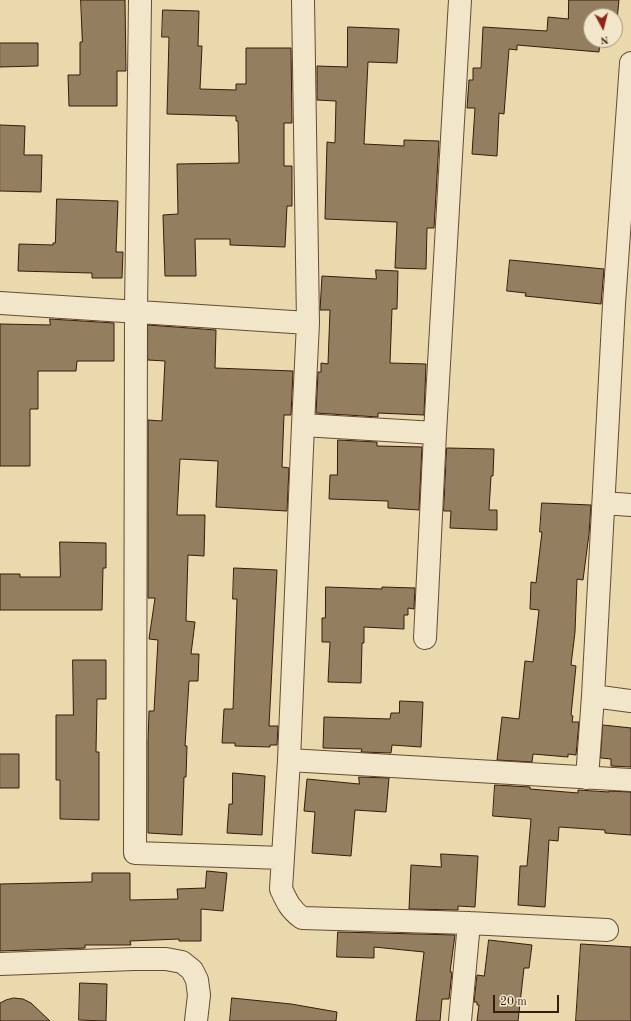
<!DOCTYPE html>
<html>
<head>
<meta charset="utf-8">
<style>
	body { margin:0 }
	#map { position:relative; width:631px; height:1021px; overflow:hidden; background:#e9d9ac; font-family:"Old Standard TT",serif }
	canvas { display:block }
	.north { position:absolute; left:583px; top:8px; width:40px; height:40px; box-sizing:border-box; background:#f1e6c9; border:1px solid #a7957e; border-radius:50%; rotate:173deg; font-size:11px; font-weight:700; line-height:16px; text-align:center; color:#371c0d }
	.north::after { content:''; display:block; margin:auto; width:14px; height:18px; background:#8f2418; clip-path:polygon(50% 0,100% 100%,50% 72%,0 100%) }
	.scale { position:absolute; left:493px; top:995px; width:66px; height:18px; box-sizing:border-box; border:2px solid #371c0d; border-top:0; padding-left:5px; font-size:12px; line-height:14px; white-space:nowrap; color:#371c0d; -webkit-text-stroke:3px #f1e6c9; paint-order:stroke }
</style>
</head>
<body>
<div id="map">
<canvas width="631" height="1021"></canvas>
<div class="north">N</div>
<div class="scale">20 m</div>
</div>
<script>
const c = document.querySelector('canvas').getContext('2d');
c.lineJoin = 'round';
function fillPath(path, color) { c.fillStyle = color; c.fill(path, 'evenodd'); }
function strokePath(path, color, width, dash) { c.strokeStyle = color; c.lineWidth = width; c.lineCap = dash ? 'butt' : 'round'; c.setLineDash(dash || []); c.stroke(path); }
const building = new Path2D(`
	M 81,0 L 125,0 L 126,71 L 117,71 L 117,106 L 69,106 L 68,75 L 80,75 L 80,42 L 82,42 Z
	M 569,0 L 619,0 L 617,20 L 615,20 L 615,16 L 591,16 L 591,40 L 600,40 L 599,52 L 517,45 L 517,50 L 509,49 L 504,114 L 499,113 L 497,156 L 472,154 L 475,108 L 467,108 L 469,80 L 473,80 L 473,68 L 481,68 L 483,27 L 547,31 L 548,17 L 568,19 Z
	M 163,10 L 199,11 L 198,46 L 202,46 L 200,89 L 236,90 L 236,84 L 246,84 L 246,48 L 291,48 L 292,123 L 284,123 L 284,166 L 292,166 L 292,206 L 287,206 L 285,247 L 230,245 L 230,239 L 195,239 L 196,276 L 165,276 L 163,215 L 178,214 L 177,164 L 239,163 L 238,121 L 236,121 L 236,116 L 167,114 L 169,37 L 162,37 Z
	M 348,27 L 399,29 L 397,63 L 368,62 L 364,144 L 404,146 L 404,140 L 439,141 L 434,228 L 427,228 L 426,269 L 395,268 L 397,222 L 325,219 L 327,142 L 335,143 L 336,101 L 317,100 L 317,66 L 347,67 Z
	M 0,43 L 38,43 L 38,66 L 0,67 Z
	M 0,125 L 25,126 L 24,155 L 42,155 L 41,192 L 0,191 Z
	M 57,199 L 118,201 L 116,252 L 123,252 L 122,278 L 92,278 L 92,273 L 18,271 L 19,244 L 53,245 L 53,243 L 55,243 Z
	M 510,260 L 604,269 L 601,304 L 525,296 L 526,293 L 507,291 Z
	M 376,270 L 398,271 L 397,309 L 392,309 L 390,363 L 426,364 L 424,415 L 378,413 L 378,417 L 316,413 L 318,372 L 321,372 L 321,363 L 328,364 L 330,310 L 320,310 L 322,276 L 376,279 Z
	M 50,319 L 114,323 L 114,361 L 77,361 L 76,371 L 38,371 L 38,409 L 30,409 L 30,466 L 0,466 L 0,324 L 50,325 Z
	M 148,325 L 216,330 L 215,368 L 293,371 L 291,415 L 284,415 L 282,467 L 289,468 L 287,511 L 216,507 L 218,461 L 180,459 L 177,515 L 205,515 L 204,556 L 188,555 L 186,621 L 195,622 L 191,654 L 199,654 L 198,681 L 189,681 L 185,746 L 187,746 L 186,777 L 184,777 L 182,835 L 148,833 L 148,742 L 149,711 L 154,711 L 158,640 L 149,639 L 155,598 L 148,598 L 148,420 L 162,421 L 165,361 L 148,360 Z
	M 338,440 L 377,442 L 377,446 L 422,447 L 419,510 L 388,508 L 388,501 L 329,499 L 330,475 L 337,475 Z
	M 447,448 L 494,449 L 493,476 L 491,476 L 489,510 L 497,510 L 497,530 L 450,528 L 451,511 L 444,511 Z
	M 542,503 L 591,505 L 589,534 L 583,580 L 577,579 L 575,632 L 571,665 L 576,666 L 571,715 L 573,716 L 572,722 L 579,722 L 576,755 L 568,754 L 568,757 L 533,754 L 532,762 L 497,760 L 502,717 L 519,719 L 525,661 L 533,662 L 539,610 L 530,609 L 531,582 L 536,583 L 542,532 L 540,532 Z
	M 60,542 L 106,543 L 106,568 L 103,568 L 102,610 L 0,610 L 0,574 L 20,574 L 20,577 L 60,577 Z
	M 234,568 L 277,570 L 269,726 L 278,726 L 277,745 L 270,745 L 270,747 L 235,746 L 235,743 L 222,743 L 224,709 L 233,709 L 237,599 L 233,599 Z
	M 326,587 L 382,589 L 382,587 L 415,588 L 414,609 L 408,608 L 408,615 L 404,615 L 404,629 L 364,627 L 364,643 L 362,643 L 361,683 L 328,682 L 330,642 L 322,642 L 322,618 L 325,618 Z
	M 73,660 L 106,660 L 106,699 L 97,699 L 96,752 L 99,752 L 99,820 L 60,819 L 60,780 L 56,780 L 56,715 L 73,715 Z
	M 400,701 L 423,702 L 421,747 L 392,745 L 391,753 L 361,752 L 362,749 L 323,748 L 324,717 L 390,719 L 391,713 L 399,713 Z
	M 603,725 L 631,728 L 631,767 L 611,766 L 611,759 L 601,758 Z
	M 0,754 L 19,754 L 19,788 L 0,788 Z
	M 233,773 L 265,776 L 262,835 L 227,833 L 229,804 L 232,804 Z
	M 359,777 L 389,778 L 386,812 L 355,810 L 351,856 L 312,853 L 315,812 L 304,811 L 307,779 L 359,784 Z
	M 495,785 L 530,787 L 530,789 L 578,793 L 578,790 L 609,792 L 609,791 L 631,792 L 631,835 L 605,833 L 605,830 L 559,827 L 558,841 L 549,840 L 545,907 L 518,905 L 520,866 L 527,866 L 531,819 L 493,816 Z
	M 441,854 L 478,856 L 475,907 L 458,906 L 458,910 L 409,909 L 411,865 L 441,867 Z
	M 207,871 L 227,873 L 223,911 L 201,909 L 201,941 L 179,941 L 179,939 L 130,941 L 131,945 L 85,945 L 85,948 L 0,951 L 0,884 L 92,882 L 92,873 L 130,873 L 130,900 L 178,899 L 177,889 L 205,888 Z
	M 338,932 L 455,935 L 450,972 L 452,972 L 449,999 L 442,999 L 440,1021 L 416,1021 L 424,952 L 374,947 L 374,958 L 337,957 Z
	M 489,940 L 532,945 L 529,968 L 524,968 L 518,1021 L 477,1021 L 479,1005 L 477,1005 L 477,1002 L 474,1002 L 477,975 L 484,976 Z
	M 581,944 L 631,947 L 631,1021 L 576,1021 Z
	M 80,983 L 107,984 L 106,1021 L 79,1020 Z
	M 14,998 L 23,999 L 31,1003 L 50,1021 L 0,1021 L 0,1003 L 6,1000 Z
	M 232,998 L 291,1004 L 337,1012 L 336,1021 L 230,1021 Z`);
fillPath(building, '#947e60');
strokePath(building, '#371c0d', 1);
const street = new Path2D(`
	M 140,0 L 136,311 L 135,853 L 283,858
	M 303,0 L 308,323 L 303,425 L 289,760 L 281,889 C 287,902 290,909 302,918 L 469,923 L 607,930
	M 0,303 L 308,323
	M 303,425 L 435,433 L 460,0
	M 604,503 L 631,505
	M 425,638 L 435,433
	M 593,696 L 631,701
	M 289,760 L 631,780
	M 587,778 L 593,696 L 614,304 L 631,63
	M 0,964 L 134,959 L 166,959 L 182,962 L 192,970 L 197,980 L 199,995 L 196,1021
	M 460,1021 L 469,923`);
strokePath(street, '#644b35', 24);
strokePath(street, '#f1e6c9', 22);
</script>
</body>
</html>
